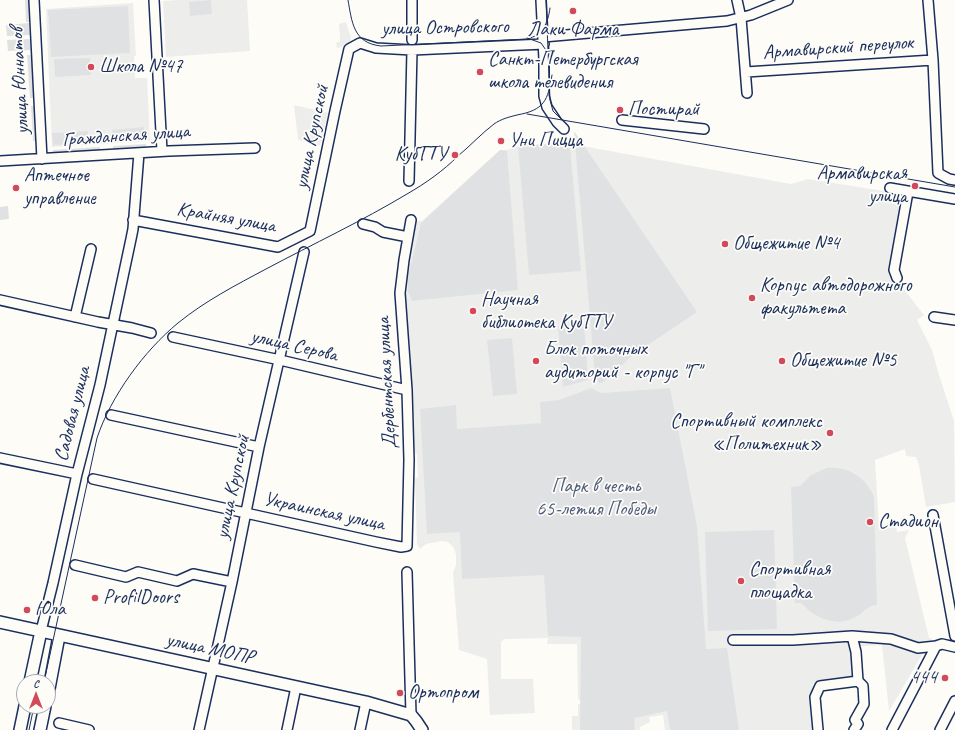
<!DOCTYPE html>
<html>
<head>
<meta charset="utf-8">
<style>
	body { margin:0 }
	#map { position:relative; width:955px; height:730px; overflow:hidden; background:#fdfcf7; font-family:Caveat,sans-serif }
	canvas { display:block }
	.north { position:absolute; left:16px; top:674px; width:40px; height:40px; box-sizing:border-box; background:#fdfcf7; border:1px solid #a3aaba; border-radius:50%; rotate:0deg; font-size:11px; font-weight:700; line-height:16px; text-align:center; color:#1b2f5e }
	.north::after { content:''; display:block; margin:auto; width:14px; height:18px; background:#d1495b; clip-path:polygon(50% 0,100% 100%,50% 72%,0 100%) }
</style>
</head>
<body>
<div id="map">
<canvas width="955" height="730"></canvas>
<div class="north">С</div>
</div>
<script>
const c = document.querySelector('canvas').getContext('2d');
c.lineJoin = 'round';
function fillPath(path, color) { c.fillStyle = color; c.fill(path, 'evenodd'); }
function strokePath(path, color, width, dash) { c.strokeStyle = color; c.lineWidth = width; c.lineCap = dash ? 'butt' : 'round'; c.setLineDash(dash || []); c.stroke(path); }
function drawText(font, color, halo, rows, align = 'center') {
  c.font = font + ' Caveat,sans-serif'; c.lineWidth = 3.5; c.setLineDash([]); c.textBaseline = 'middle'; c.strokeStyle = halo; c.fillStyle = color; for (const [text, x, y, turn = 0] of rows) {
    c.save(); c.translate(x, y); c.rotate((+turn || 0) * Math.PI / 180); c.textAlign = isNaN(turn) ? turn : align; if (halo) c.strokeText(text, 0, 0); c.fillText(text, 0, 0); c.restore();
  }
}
fillPath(new Path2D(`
	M 178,0 L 247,0 L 250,51 L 166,57 L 163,1 Z
	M 133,3 L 136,56 L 134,56 L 135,78 L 147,78 L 150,141 L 52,147 L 46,9 Z
	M 346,22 L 351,38 L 348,46 L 337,48 L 336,43 L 340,41 L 339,24 Z
	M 294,105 L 328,113 L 320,146 L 298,140 Z
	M 566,143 L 791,184 L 808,179 L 884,191 L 902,201 L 891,273 L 924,315 L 917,320 L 932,350 L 939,375 L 954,421 L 955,502 L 926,507 L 919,465 L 916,457 L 906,456 L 905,449 L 875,460 L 879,529 L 896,526 L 897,532 L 909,530 L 905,538 L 929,638 L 932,638 L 889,711 L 882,645 L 851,647 L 853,679 L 813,683 L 811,697 L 812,730 L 665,730 L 663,715 L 649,717 L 650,722 L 640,727 L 640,730 L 572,730 L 572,716 L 578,716 L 578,704 L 580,704 L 580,700 L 578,699 L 577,644 L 547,644 L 548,638 L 504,639 L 501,642 L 501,679 L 533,679 L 535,713 L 490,715 L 487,659 L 459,650 L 453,573 L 456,565 L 456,555 L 454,548 L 448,542 L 441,541 L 426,544 L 420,549 L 417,544 L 415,479 L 418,477 L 417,454 L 414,452 L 403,290 L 413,221 L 422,221 L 500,150 L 507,150 L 521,145 Z`), '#edeeec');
fillPath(new Path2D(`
	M 25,0 L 31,0 L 32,22 L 26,22 Z
	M 211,0 L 212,14 L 190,16 L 189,2 Z
	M 128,6 L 130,53 L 51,57 L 48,10 Z
	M 29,23 L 30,35 L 7,36 L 6,25 Z
	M 30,39 L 31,50 L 8,51 L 7,40 Z
	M 27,55 L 33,55 L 35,98 L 30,98 Z
	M 90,58 L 91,75 L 55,77 L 54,59 Z
	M 31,106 L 37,106 L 39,141 L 33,141 Z
	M 144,127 L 145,139 L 113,142 L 112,130 Z
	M 88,131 L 88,143 L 53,145 L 52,133 Z
	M 574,131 L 697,312 L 633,355 L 602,383 L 599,383 L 595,376 Z
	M 146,144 L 146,149 L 113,151 L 113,146 Z
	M 557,144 L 570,146 L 581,271 L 529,275 L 518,146 Z
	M 100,147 L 101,153 L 53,155 L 53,150 Z
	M 500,150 L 507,151 L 518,290 L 412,301 L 408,292 L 408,277 L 421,223 Z
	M 8,206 L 9,219 L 0,220 L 0,207 Z
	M 584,324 L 588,380 L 563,387 L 558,326 Z
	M 512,338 L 517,394 L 493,396 L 487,340 Z
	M 591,388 L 601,393 L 670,388 L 697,526 L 706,649 L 727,648 L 739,730 L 670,730 L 667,711 L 634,718 L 635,730 L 580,730 L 581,637 L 548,636 L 544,575 L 462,579 L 460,532 L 427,534 L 420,409 L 456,405 L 457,429 L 541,423 L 540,402 L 559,400 Z
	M 827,468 C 848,466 866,477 874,497 L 877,605 C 866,606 865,612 856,617 C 836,628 815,618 801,603 L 795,603 L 791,487 L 800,486 L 811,475 Z
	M 774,530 L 777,629 L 708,631 L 705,532 Z`), '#e0e1e3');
const minor = new Path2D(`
	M 34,0 L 42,159
	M 154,0 L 162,151
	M 541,0 L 544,60 L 544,96 L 547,107 L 557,122 L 564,129
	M 737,0 L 741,18 L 747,93
	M 928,0 L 933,60 L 938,173 L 949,179 L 955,180
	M 543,37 L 727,21 L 751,15 L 788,0
	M 412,40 L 412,0
	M 746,72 L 933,60
	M 622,120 L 704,129
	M 0,161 L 169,151 L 255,148
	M 409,181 L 412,50
	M 890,188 L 955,199
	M 133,220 L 278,247 L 310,231 L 335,111 L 349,49 L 360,43 L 376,48 L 412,50 L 544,44
	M 363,224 L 375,227 L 383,232 L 408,237
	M 897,278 L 894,270 L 908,192
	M 0,300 L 98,322 L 132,328 L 151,333
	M 75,317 L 91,249
	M 934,317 L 955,320
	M 173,337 L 280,360 L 407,390
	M 111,415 L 259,447
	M 0,458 L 77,474
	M 93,479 L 376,542 L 401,547 L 407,546 L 409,460 L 407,390 L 400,293 L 404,260 L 411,220
	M 933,515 L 955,636
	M 75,565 L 126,577 L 138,572 L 177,581 L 193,574 L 232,582
	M 407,572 L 411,715
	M 41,631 L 53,583 L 77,474 L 100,385 L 131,239 L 133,229 L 139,153
	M 852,636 L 856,652 L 858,681 L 863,686 L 864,704 L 855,720 L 858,724 L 854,730
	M 733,640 L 793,640 L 852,636 L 891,639 L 918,648 L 936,646
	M 59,723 L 89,730
	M 199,730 L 232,582 L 259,447 L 304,252
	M 287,730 L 296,687
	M 360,730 L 366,702
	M 818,730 L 815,697 L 820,686 L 858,681
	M 892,730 L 936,646 L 942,644 L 955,647
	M 940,730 L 955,701`);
const major = new Path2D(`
	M 0,622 L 366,702 L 411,715 L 416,721 L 422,730
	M 30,682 L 41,631
	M 48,694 L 59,636
	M 20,730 L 25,706
	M 40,730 L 45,706`);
strokePath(minor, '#1b2f5e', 12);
strokePath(major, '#1b2f5e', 14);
strokePath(minor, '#fdfcf7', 9);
strokePath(major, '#fdfcf7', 11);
strokePath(new Path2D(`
	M 348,0 C 352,22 353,43 381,46 L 527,39 C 543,35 548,23 550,8
	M 546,0 L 550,100 L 553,111 L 561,119
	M 527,38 L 541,43 L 548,53
	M 527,114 L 955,187
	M 44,682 L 97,438 C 111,396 144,351 178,323 C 205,301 236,285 266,269 C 313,244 362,221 407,194 C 426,183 443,171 458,156 C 470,146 482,133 494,124 C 501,119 509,117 517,115 C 544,110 548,101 552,75
	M 29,730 L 34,706`), '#1b2f5e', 1);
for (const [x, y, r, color] of [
	[573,11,4,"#d1495b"],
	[91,67,4,"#d1495b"],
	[480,72,4,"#d1495b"],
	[620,110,4,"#d1495b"],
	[501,141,4,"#d1495b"],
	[455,155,4,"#d1495b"],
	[915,186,4,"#d1495b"],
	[16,188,4,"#d1495b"],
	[725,244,4,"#d1495b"],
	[752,298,4,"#d1495b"],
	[473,311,4,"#d1495b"],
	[536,361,4,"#d1495b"],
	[782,361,4,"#d1495b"],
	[830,433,4,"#d1495b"],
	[870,522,4,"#d1495b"],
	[741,581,4,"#d1495b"],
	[95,598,4,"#d1495b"],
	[27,610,4,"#d1495b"],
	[945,678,4,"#d1495b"],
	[400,693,4,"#d1495b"]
]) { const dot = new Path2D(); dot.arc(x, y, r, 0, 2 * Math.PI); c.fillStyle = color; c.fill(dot); strokePath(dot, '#fdfcf7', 1.5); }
drawText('20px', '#1b2f5e', '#fdfcf7', [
	["улица Островского",445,28,-1],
	["Армавирский переулок",838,48,-4],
	["улица Юннатов",20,81,-93],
	["Гражданская улица",126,136,-4],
	["улица Крупской",312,137,-78],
	["Крайняя улица",226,218,10],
	["улица Серова",294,346,13],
	["Дербентская улица",387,383,-93],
	["Садовая улица",73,414,-76],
	["улица Крупской",233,487,-78],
	["Украинская улица",324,512,12],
	["улица МОПР",210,649,12]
]);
drawText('20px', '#1b2f5e', '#fdfcf7', [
	["Лаки Фарма",573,30,"center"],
	["Санкт-Петербургская",488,60],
	["школа телевидения",488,83],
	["Школа №47",99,67],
	["Постирай",628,110],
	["Уни Пицца",509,141],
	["КубГТУ",447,155,"right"],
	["Армавирская",907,174,"right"],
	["улица",907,197,"right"],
	["Аптечное",24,176],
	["управление",24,199],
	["Общежитие №4",733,244],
	["Корпус автодорожного",760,286],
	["факультета",760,309],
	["Научная",481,300],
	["библиотека КубГТУ",481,323],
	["Блок поточных",544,350],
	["аудиторий - корпус \"Г\"",544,373],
	["Общежитие №5",790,361],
	["Спортивный комплекс",822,422,"right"],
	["«Политехник»",822,445,"right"],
	["Стадион",878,522],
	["Спортивная",749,570],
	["площадка",749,593],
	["ProfilDoors",103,598],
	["Юла",35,610],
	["444",937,678,"right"],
	["Ортопром",408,693]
], 'left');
drawText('20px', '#4c5c7f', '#fdfcf7', [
	["Парк в честь",596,487],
	["65-летия Победы",596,510]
]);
</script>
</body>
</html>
